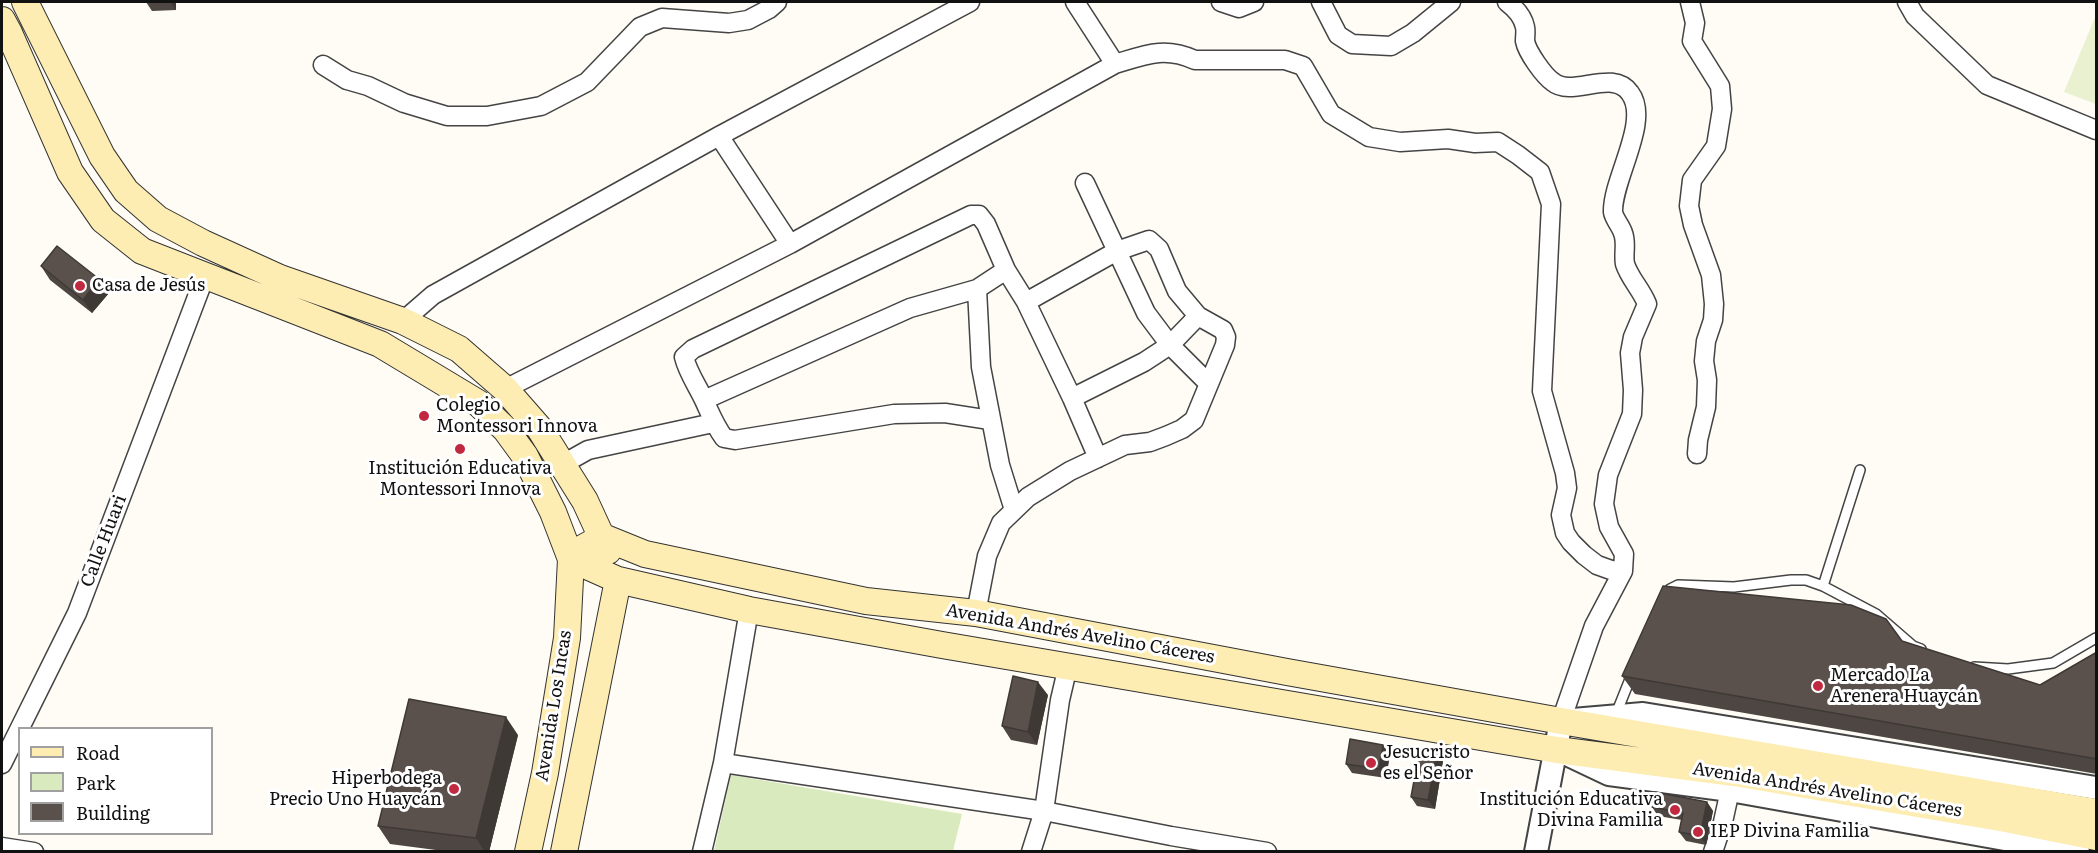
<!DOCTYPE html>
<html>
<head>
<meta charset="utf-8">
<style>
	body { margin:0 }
	#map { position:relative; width:2098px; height:853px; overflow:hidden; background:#fffcf5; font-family:Literata,serif }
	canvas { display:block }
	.frame { position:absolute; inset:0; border:3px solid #111; pointer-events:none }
	.legend { position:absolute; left:18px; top:727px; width:195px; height:108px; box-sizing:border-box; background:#fff; border:2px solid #a0a0a0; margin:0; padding:8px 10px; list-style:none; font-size:18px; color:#111 }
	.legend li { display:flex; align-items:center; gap:12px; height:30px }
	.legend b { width:30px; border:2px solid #a0a0a0 }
</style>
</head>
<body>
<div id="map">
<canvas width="2098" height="853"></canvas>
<div class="frame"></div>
<ul class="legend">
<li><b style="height:8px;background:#fdedb2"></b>Road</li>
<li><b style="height:16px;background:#d9eabe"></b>Park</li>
<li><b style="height:16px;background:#5a514d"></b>Building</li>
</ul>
</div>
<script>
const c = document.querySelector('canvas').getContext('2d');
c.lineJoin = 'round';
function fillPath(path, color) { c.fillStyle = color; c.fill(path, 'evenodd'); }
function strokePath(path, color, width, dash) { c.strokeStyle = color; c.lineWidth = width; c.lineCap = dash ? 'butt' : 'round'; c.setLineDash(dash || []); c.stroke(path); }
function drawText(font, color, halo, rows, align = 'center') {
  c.font = font + ' Literata,serif'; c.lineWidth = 6; c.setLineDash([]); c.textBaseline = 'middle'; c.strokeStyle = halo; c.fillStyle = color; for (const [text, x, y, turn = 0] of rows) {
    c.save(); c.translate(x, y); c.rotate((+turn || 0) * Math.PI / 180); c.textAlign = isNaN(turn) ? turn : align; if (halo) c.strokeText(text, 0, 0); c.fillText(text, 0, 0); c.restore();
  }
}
fillPath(new Path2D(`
	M 731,775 L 962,814 L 953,851 L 714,851 Z`), '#d9eabe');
fillPath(new Path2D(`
	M 2096,15 L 2096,104 L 2064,92 Z`), '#e9f1d0');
const service = new Path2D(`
	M 1823,586 L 1860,470
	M 1666,595 L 1670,589 L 1678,585 L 1734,587 L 1791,580 L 1806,580 L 1823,586 L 1876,614 L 1913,646 L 1921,649
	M 1974,667 L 2008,669 L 2053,663 L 2096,638
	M 1616,714 L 1632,674`);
const minor = new Path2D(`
	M 1075,2 L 1115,64
	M 1221,2 L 1239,8 L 1254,2
	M 1321,2 L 1338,35 L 1352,44 L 1391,46 L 1413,33 L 1451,2
	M 1507,2 C 1515,8 1523,17 1525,27 C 1526,31 1525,36 1525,41 C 1527,52 1544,76 1553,82 C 1572,98 1613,68 1630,93 C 1651,121 1612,179 1613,212 C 1614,219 1621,226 1623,233 C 1627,243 1623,254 1625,264 C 1630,279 1641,289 1647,304 L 1633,337 L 1630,353 L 1633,390 L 1632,414 L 1608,475 L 1604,504 L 1609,527 L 1624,554 L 1623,571 L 1594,626 L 1561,721
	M 1690,2 L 1695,23 L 1692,41 L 1720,86 L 1722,109 L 1716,146 L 1692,180 L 1689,206 L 1693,225 L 1711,275 L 1714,304 L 1713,320 L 1706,341 L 1704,361 L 1707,380 L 1706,407 L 1698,440 L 1697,454
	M 1907,2 L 1915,16 L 1987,85 L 2096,130
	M 323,65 L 347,80 L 368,86 L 404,103 L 447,116 L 487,116 L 541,106 L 587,82 L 640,27 L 662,18 L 729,23 L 748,20 L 769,9 L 777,2
	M 719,136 L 790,244
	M 1085,183 L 1146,313 L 1170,345 L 1208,383
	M 977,289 L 981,367 L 1000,465 L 1014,510
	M 403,321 L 433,295 L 719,136 L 970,2
	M 505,389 L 790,244 L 1115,64 C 1145,55 1164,46 1195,60 L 1285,60 L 1303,66 L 1331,114 L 1369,137 L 1400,142 L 1448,139 L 1475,143 L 1498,142 L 1518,155 L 1540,172 L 1551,204 L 1542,391 L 1565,473 L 1567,488 L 1561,515 L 1565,533 L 1571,542 L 1584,555 L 1597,565 L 1611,570 L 1623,571
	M 1072,398 L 1144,362 L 1170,345 L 1198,316
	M 704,400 L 910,308 L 977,289 L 1006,270
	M 990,420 L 945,413 L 894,414 L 735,440 L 724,438 C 714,424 711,415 704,400 C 697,385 688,373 684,357 L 693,349 L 971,215 L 979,215 L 986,224 L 1006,270 L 1026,302 L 1072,398 L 1098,458
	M 563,464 L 588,450 L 713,423
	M 976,613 L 987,556 L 1001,523 L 1028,497 L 1070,471 L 1125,445 L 1150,442 L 1166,436 L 1182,429 L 1194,420 L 1225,345 L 1226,337 L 1223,330 L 1198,316 L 1177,291 L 1159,249 L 1149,240 L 1117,251 L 1026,302
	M 723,763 L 1044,811 L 1171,836 L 1267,852
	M 2,764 L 77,613 L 205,276
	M 2,847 L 34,852
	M 702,852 L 723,763 L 749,610
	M 1031,852 L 1044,811 L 1060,700 L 1068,666
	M 1713,852 L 1723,822 L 1730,790`);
const tertiary = new Path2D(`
	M 1569,755 L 1609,774 L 1730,790 L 2078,852
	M 1536,852 L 1561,721 L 1643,714 L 2096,788`);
const secondary = new Path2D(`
	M 25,2 L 102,156 L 126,191 L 158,219 L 203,243 L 280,278 L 403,321 L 459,349 L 505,389 L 540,429 L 585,501 L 608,551
	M 2,20 L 9,33 L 70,172 L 103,220 L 142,251 L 380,344 L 478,403 L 506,430 L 525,456 L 553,512 L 571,559 L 618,580 L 749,610 L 942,645 L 1557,750 L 1734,773 L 2006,819 L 2096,837
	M 571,559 L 581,549 L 603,537 L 645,554 L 866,601 L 976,613 L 1287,672 L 1561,721 L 2096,812
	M 528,852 L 545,773 L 567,638 L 571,559
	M 564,852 L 618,580`);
strokePath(service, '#444', 12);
strokePath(minor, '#444', 21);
strokePath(tertiary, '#444', 26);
strokePath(secondary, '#333', 28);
strokePath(service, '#fff', 9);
strokePath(minor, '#fff', 18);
strokePath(tertiary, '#fff', 22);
strokePath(secondary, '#fdedb2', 26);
fillPath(new Path2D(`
	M 146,2 L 176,2 L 176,10 L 152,11 Z
	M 41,266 L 99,279 L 109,293 L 92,313 L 50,280 Z
	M 1902,641 L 2040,685 L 2097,652 L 2097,774 L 1635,694 L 1622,676 Z
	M 1048,695 L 1037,745 L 1011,740 L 1002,726 Z
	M 518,735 L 489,852 L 451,852 L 390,844 L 378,826 Z
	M 1390,754 L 1386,778 L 1352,773 L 1346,764 Z
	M 1443,761 L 1435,809 L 1417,806 L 1411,797 Z
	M 1707,802 L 1713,811 L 1706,845 L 1686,841 L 1679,832 L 1682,820 L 1658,816 L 1652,807 Z`), '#4d4642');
fillPath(new Path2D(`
	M 170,2 L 176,2 L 176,10 Z
	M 99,279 L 109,293 L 92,313 L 83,300 Z
	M 1038,682 L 1048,695 L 1037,745 L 1028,732 Z
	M 506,717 L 518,735 L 489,852 L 485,852 L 476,838 Z
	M 1383,745 L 1390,754 L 1386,778 L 1379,769 Z
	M 1437,752 L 1443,761 L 1435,809 L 1428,800 Z
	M 1707,802 L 1713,811 L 1706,845 L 1700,836 Z`), '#3f3936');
const building = new Path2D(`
	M 57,246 L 99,279 L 83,300 L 41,266 Z
	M 1663,586 L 1851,605 L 1886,619 L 1902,641 L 2040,685 L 2097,652 L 2097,759 L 1622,676 Z
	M 1013,676 L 1038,682 L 1028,732 L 1002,726 Z
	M 409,699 L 506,717 L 476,838 L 378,826 Z
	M 1350,739 L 1383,745 L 1379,769 L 1346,764 Z
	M 1420,748 L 1437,752 L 1428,800 L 1411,797 Z
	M 1655,792 L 1707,802 L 1700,836 L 1679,832 L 1683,813 L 1652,807 Z`);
fillPath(building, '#5a514d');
strokePath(building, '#3f3936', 1.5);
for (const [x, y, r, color] of [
	[80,286,6,"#c12940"],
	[424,416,6,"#c12940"],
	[460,449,6,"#c12940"],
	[1818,686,6,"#c12940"],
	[1371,763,6,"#c12940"],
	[454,789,6,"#c12940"],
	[1675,810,6,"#c12940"],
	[1698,832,6,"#c12940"]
]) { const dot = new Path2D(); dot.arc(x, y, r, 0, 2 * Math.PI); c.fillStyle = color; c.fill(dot); strokePath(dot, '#fff', 2); }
drawText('18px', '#111', '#fff', [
	["Casa de Jesús",92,286],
	["Colegio",436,406],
	["Montessori Innova",436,427],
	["Institución Educativa",460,469,"center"],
	["Montessori Innova",460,490,"center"],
	["Mercado La",1830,676],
	["Arenera Huaycán",1830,697],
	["Jesucristo",1383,753],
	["es el Señor",1383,774],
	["Hiperbodega",442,779,"right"],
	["Precio Uno Huaycán",442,800,"right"],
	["Institución Educativa",1663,800,"right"],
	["Divina Familia",1663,821,"right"],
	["IEP Divina Familia",1710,832]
], 'left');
drawText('18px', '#111', '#fff', [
	["Calle Huari",104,541,-69],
	["Avenida Andrés Avelino Cáceres",1080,634,10],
	["Avenida Los Incas",554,706,-81],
	["Avenida Andrés Avelino Cáceres",1827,790,9]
]);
</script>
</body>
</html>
